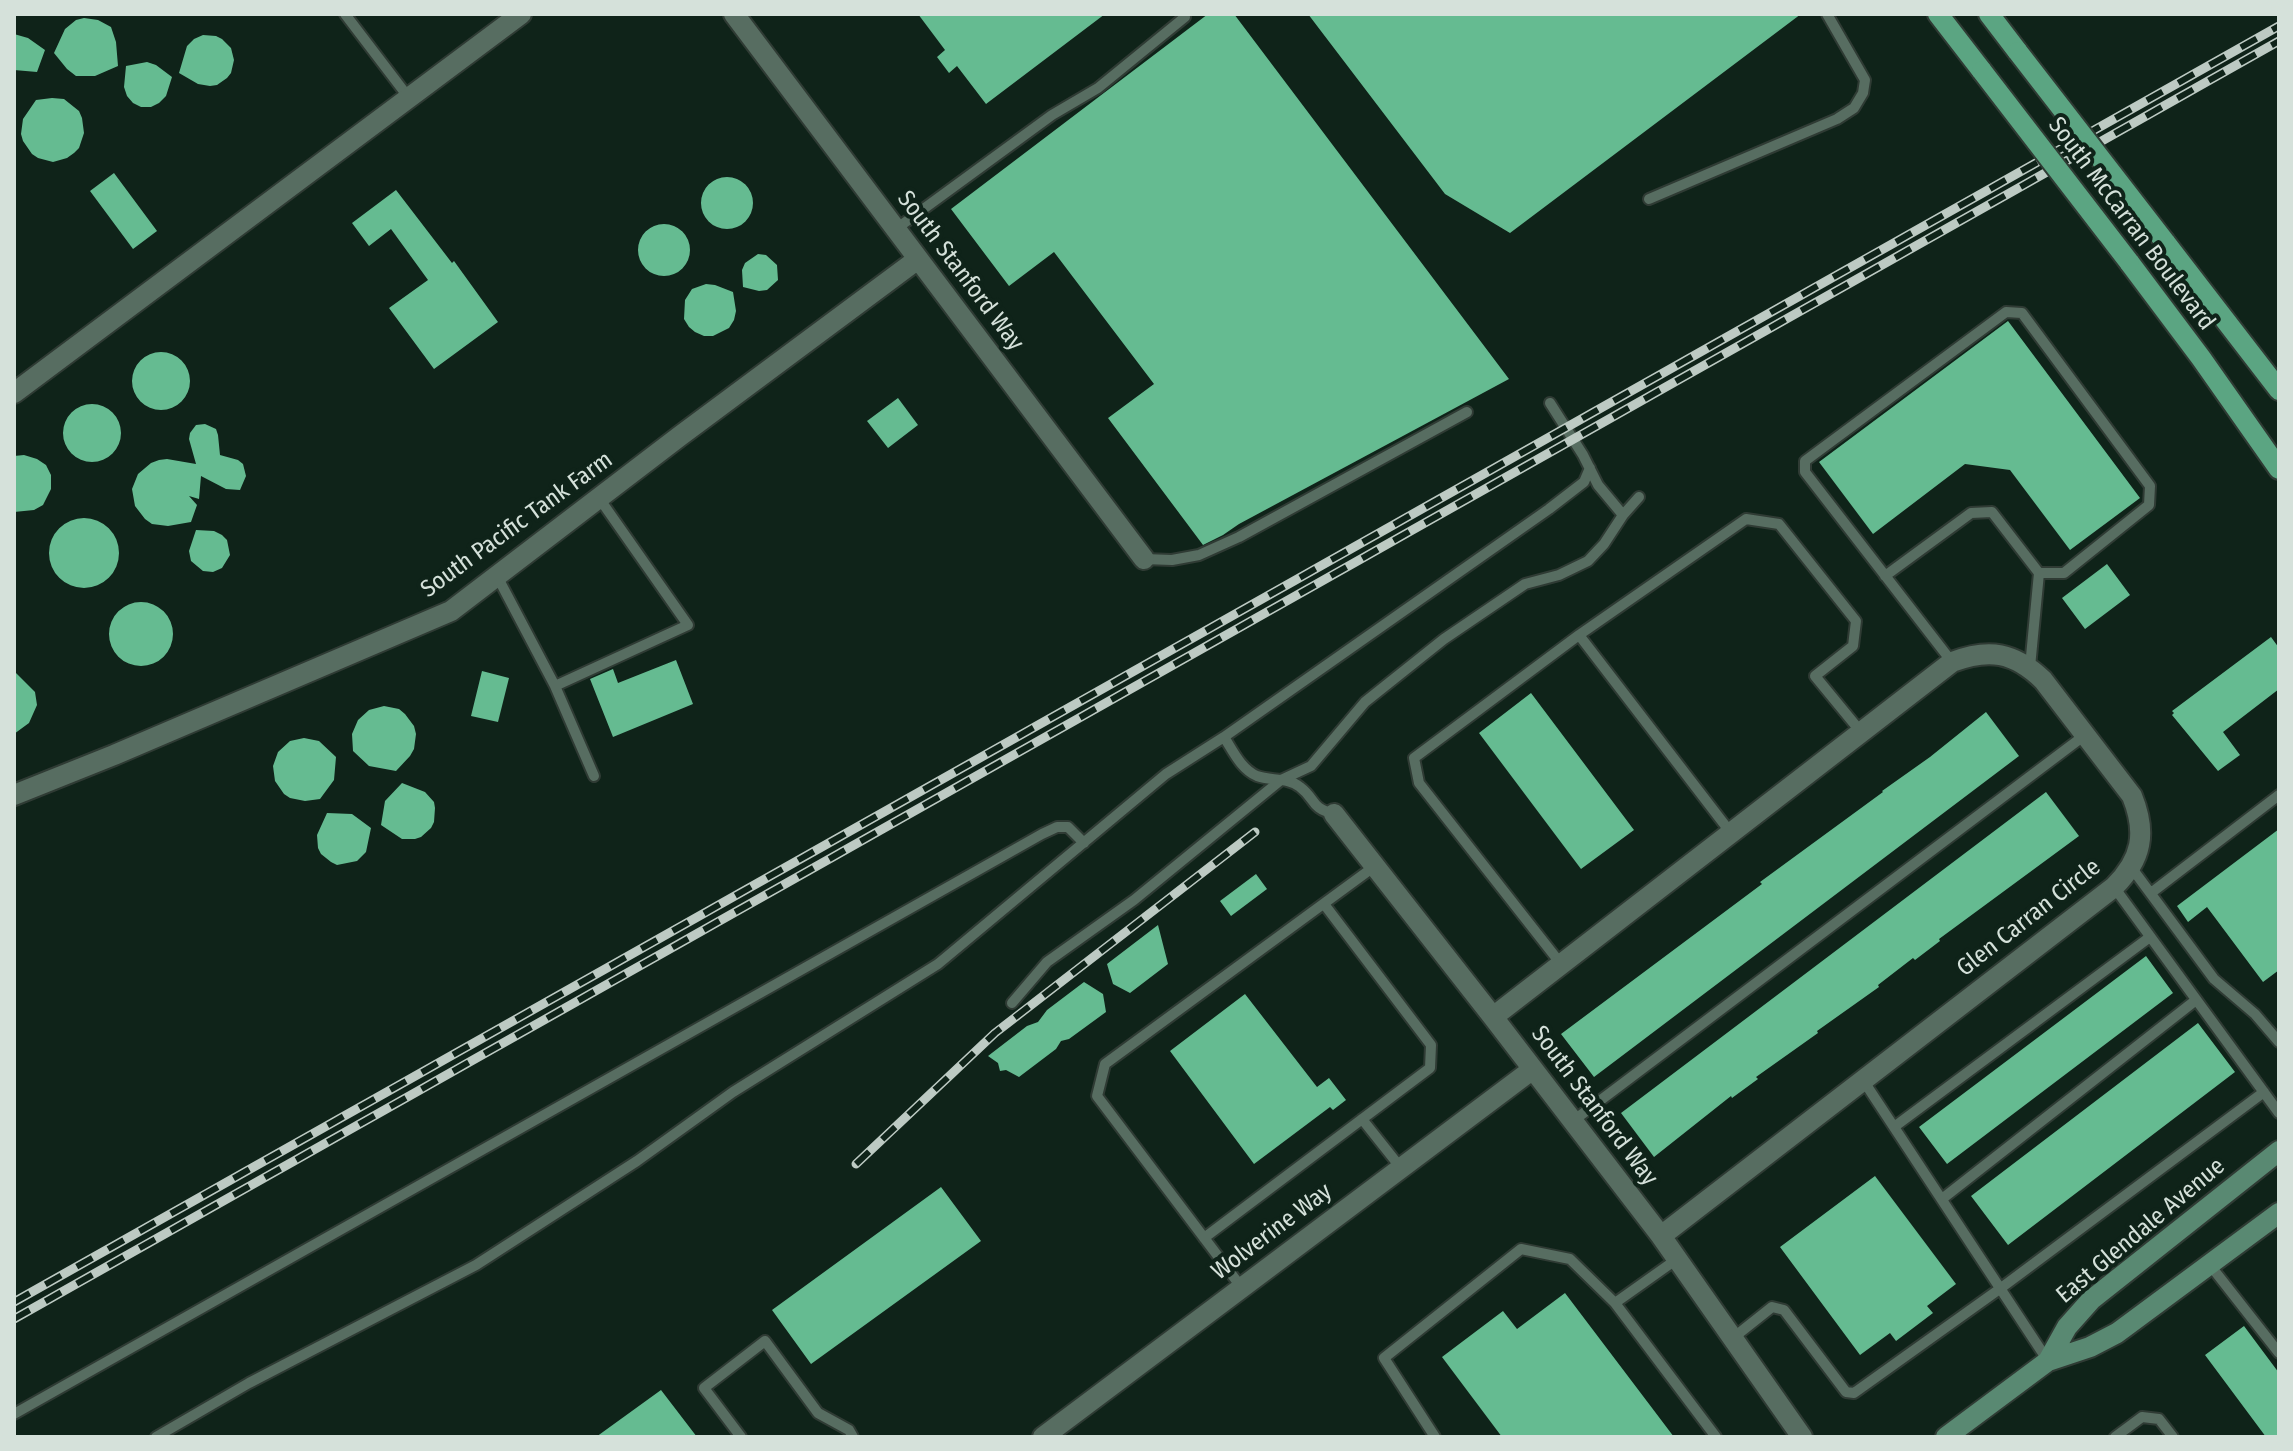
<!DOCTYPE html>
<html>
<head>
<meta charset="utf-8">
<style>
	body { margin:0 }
	#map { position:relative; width:2293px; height:1451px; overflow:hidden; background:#0f2319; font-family:"Fira Sans Condensed",sans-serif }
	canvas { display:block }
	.frame { position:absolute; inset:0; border:16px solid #d5e1da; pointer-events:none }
</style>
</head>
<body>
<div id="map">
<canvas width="2293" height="1451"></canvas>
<div class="frame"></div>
</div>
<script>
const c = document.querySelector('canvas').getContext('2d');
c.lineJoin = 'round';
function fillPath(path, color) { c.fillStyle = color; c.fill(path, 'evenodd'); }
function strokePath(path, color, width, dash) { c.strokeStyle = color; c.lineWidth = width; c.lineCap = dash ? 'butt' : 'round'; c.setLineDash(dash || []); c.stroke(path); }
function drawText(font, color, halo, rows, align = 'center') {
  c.font = font + ' "Fira Sans Condensed",sans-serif'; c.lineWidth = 8; c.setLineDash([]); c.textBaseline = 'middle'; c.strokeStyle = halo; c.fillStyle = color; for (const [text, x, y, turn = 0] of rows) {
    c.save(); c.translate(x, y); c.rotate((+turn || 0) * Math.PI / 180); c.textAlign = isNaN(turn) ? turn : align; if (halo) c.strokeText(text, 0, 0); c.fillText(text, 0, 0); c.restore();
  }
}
fillPath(new Path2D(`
	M 918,14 L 1105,14 L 986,104 L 957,66 L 949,73 L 937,57 L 945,50 Z
	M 1208,14 L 1234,14 L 1509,379 L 1239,524 L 1223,535 L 1203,545 L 1108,418 L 1154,384 L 1054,252 L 1009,286 L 951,209 Z
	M 1308,14 L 1801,14 L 1510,233 L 1445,194 Z
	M 84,18 L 98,20 L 111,27 L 116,42 L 118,66 L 95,76 L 76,76 L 67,69 L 54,53 L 65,29 L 76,20 Z
	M 14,34 L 28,38 L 45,50 L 37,72 L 14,70 Z
	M 203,35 L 216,36 L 222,39 L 231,48 L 234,60 L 231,73 L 227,78 L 217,85 L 210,86 L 198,84 L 179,73 L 187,46 L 194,39 Z
	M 147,62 L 156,65 L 172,77 L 166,96 L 159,103 L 151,107 L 141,107 L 133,103 L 127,96 L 124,87 L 126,66 Z
	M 52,98 L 64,99 L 79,111 L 82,118 L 84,133 L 79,148 L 74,153 L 67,158 L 53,162 L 38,158 L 32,154 L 23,141 L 21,134 L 23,119 L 36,100 Z
	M 114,173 L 157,231 L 133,249 L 90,191 Z
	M701 203a26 26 0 1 1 52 0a26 26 0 1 1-52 0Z
	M 396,190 L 452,263 L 454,261 L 498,322 L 434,369 L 389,308 L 428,280 L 391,229 L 369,246 L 352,223 Z
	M638 250a26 26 0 1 1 52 0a26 26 0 1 1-52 0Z
	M 758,254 L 766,255 L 777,265 L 778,280 L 767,290 L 759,291 L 743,287 L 742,270 L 745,263 Z
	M 706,284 L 715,285 L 733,292 L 736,311 L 734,320 L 729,328 L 713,336 L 704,336 L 695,332 L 689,327 L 684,319 L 685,300 L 692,289 Z
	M 2008,321 L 2140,498 L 2070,550 L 2010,470 L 1965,464 L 1873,534 L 1819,462 Z
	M132 381a29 29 0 1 1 58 0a29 29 0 1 1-58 0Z
	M 898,398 L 918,425 L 888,448 L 867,421 Z
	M63 433a29 29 0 1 1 58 0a29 29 0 1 1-58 0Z
	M 205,424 L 216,429 L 218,435 L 220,455 L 238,460 L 243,464 L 246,476 L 240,490 L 226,489 L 201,476 L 199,499 L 189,496 L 197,505 L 191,522 L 168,526 L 152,524 L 145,519 L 135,506 L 132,489 L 138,474 L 151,463 L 159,460 L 167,459 L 196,464 L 189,439 L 190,433 L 196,425 Z
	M 24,455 L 37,459 L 46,465 L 51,475 L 51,489 L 43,505 L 34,510 L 14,512 L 14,456 Z
	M49 553a35 35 0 1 1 70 0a35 35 0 1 1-70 0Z
	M 196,530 L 214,531 L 222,535 L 227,540 L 230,555 L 222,568 L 213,572 L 203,571 L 191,561 L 189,551 Z
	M 2107,564 L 2130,595 L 2085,629 L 2062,598 Z
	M109 634a32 32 0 1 1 64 0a32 32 0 1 1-64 0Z
	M 2271,637 L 2279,648 L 2279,689 L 2223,732 L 2240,755 L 2218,771 L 2172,715 L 2174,713 L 2172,711 Z
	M 676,660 L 693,704 L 613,737 L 590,679 L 613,669 L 618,683 Z
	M 14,671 L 35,692 L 37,705 L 29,723 L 14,734 Z
	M 482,671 L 509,678 L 498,722 L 471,716 Z
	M 1531,693 L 1634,830 L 1581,869 L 1479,733 Z
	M 384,706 L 399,709 L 405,714 L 414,726 L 416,734 L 414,749 L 410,756 L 396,771 L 369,766 L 353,751 L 352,734 L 358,720 L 369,710 Z
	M 1986,712 L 2019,756 L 1594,1077 L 1561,1034 L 1762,884 L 1760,882 L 1883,792 L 1882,791 L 1930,757 Z
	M 304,738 L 319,741 L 336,757 L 334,780 L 320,799 L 305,801 L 290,798 L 284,794 L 275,781 L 273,766 L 278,752 L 290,741 Z
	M 402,783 L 425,792 L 434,802 L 435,808 L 434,822 L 431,828 L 421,837 L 415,839 L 402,839 L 381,825 L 385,801 Z
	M 2046,792 L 2079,836 L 1939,939 L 1940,941 L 1915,960 L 1913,958 L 1878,985 L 1879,987 L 1817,1031 L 1818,1033 L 1756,1077 L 1758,1079 L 1732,1098 L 1731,1096 L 1654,1157 L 1621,1113 Z
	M 327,813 L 352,814 L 371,828 L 366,852 L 357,861 L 337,865 L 331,862 L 321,854 L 318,848 L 317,835 Z
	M 2279,829 L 2279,970 L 2263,982 L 2207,907 L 2188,922 L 2177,906 Z
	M 1256,874 L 1267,889 L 1231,916 L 1220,901 Z
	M 1158,925 L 1168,964 L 1130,993 L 1113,984 L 1107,964 Z
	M 2146,956 L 2173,993 L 1947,1164 L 1919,1127 Z
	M 1084,982 L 1103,994 L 1106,1012 L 1069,1039 L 1061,1041 L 1056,1049 L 1019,1077 L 1006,1070 L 1000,1071 L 998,1063 L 988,1056 L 1027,1026 L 1038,1022 L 1047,1010 Z
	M 1245,994 L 1317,1087 L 1329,1078 L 1346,1100 L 1333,1110 L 1330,1107 L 1254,1164 L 1170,1051 Z
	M 2198,1023 L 2235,1072 L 2008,1245 L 1971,1196 Z
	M 1875,1176 L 1956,1284 L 1927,1306 L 1933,1313 L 1896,1341 L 1890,1333 L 1860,1355 L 1780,1247 Z
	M 941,1187 L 981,1241 L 811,1364 L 772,1310 Z
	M 1565,1293 L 1674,1437 L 1502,1437 L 1442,1357 L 1503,1311 L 1517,1329 Z
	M 2244,1326 L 2279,1373 L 2279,1437 L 2266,1437 L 2205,1355 Z
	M 661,1390 L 697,1437 L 596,1437 Z`), '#65bb91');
const service = new Path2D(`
	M 345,14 L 409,98
	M 1649,199 L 1837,119 L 1854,108 L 1863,93 L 1865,80 L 1827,14
	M 896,229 L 1052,115 L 1098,88 L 1185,17
	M 1550,403 L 1583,455 L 1598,485 L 1623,515
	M 1144,559 L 1172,560 L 1199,555 L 1239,537 L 1467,412
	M 497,576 L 555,686 L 688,625 L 599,498
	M 1885,576 L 1971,513 L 1992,512 L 2039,573 L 2064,573 L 2149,505 L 2150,486 L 2022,313 L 2006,312 L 1805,461 L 1805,472 L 1952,662
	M 1579,635 L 1731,833
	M 2030,667 L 2039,573
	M 555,686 L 594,776
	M 1224,737 C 1233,751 1241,769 1257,776 C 1270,781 1288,777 1300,787 C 1316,799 1310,808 1334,814
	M 2131,867 L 2214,979 L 2255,1014 L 2279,1042
	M 2114,887 L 2279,1113
	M 2151,893 L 2279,795
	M 1561,964 L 1419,783 L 1414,758 L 1579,635 L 1746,519 L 1779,524 L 1856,621 L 1853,646 L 1815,676 L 1861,732
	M 1012,1003 L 1047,962 L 1134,900 L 1281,780 L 1311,766 L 1365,702 L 1444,639 L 1525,584 L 1559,575 L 1588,561 L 1604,544 L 1623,515 L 1639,497
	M 1863,1080 L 2048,1361
	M 1362,1119 L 1401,1168
	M 1573,1121 L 2085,735
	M 1894,1127 L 2150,937
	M 1942,1199 L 2196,1000
	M 1204,1238 L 1430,1068 L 1431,1045 L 1324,904
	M 2210,1265 L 2279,1353
	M 1242,1288 L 1097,1096 L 1105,1064 L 1375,866
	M 1615,1303 L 1716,1437
	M 1733,1338 L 1772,1307 L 1784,1310 L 1846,1392 L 1854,1393 L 2001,1288 L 2264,1092
	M 14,1414 L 1042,834 L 1057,827 L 1068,827 L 1084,843
	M 156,1437 L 249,1383 L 476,1265 L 637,1161 L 733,1092 L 938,964 L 1166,774 L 1224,737 L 1549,509 L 1584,482 L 1590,468
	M 741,1437 L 704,1388 L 765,1341 L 818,1413 L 849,1430 L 853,1437
	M 1435,1437 L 1384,1358 L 1521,1249 L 1570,1259 L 1615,1303 L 1677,1259
	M 2115,1437 L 2142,1417 L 2159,1419 L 2173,1437`);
const minor = new Path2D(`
	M 734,14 L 1144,559
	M 14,393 L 521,14
	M 14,795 L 114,755 L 451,611 L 680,436 L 918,259
	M 1334,814 L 1493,1017 L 1661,1236 L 1802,1437
	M 1493,1017 L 1952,662 C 1989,648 2014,652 2043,680 L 2132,796 C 2147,833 2142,859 2114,887 L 1661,1236
	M 1043,1437 L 1533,1069`);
const secondary = new Path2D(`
	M 2048,1361 L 2067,1327 L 2091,1300 L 2279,1151
	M 1946,1437 L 2048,1361 L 2090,1347 L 2117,1333 L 2279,1213`);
const primary = new Path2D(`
	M 1938,14 L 1982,71
	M 1989,14 L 2018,52
	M 2165,242 L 2279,390
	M 2129,262 L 2201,358 L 2279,469`);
strokePath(service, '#2f3b34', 14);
strokePath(minor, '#2f3b34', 24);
strokePath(secondary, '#2f3b34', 24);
strokePath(primary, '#2f3b34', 24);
strokePath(service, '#576d61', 10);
strokePath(minor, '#576d61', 20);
strokePath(secondary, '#598972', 20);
strokePath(primary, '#5ba582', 20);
const rail = new Path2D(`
	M 856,1164 L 995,1033 L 1255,832
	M 14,1302 L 2279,26
	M 14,1319 L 2279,41`);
strokePath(rail, '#bdcac3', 9);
strokePath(rail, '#0f2319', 6, [18]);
const primaryBridge = new Path2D(`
	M 2018,52 L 2165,242
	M 1982,71 L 2129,262`);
strokePath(primaryBridge, '#2f3b34', 24, []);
strokePath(primaryBridge, '#5ba582', 20);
drawText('24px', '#d5e1da', '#0f2319', [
	["South McCarran Boulevard",2131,224,53],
	["South Stanford Way",960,271,53],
	["South Pacific Tank Farm",517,525,-36],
	["Glen Carran Circle",2029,918,-38],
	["South Stanford Way",1594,1106,53],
	["East Glendale Avenue",2141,1231,-40],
	["Wolverine Way",1272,1232,-37]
]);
</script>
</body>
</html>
